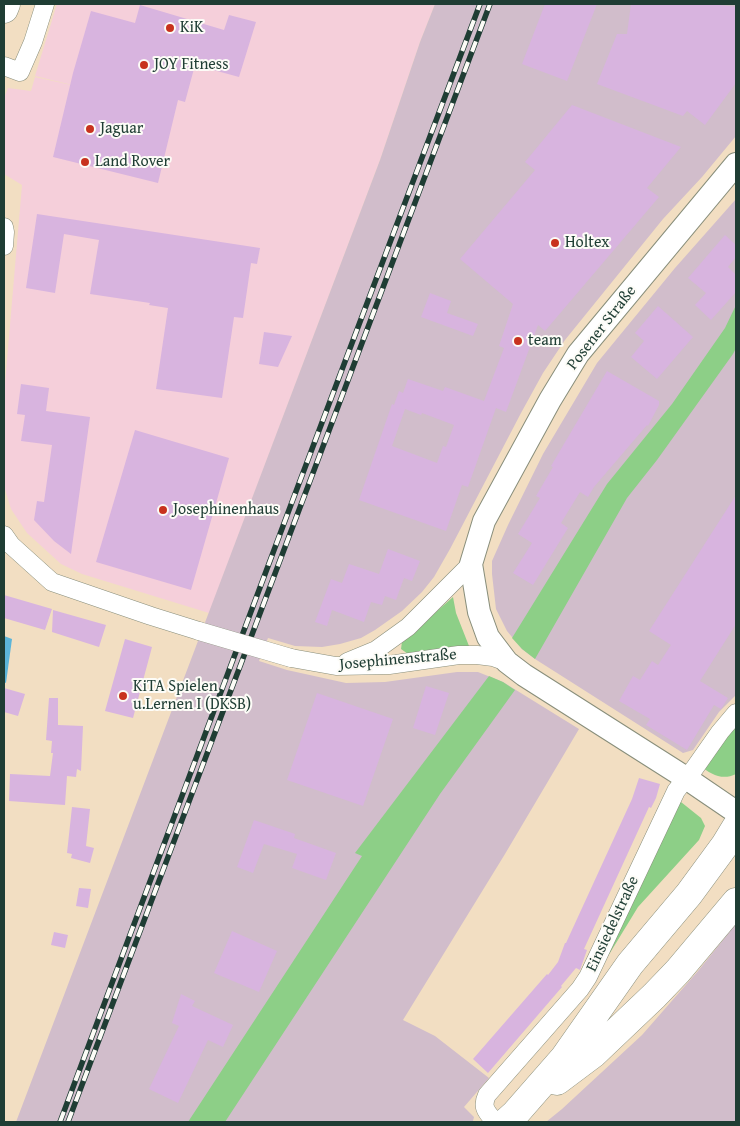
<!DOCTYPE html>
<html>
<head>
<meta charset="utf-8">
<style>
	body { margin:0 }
	#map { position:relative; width:740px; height:1126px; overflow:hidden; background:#f2dec2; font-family:"Gentium Book Plus",serif }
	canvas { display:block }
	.frame { position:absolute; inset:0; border:5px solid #1f3d34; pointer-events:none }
</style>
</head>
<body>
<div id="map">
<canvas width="740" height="1126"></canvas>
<div class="frame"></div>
</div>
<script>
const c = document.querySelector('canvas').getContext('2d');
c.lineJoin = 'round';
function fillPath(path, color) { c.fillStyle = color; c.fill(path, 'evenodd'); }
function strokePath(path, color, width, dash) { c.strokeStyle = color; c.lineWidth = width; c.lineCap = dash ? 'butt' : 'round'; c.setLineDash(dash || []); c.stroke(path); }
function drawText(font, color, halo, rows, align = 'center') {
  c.font = font + ' "Gentium Book Plus",serif'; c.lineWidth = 4; c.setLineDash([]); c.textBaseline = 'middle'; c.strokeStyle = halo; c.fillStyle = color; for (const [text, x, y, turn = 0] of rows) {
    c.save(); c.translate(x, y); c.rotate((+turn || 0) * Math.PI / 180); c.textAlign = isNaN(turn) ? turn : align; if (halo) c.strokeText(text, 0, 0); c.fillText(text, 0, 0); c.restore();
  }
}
fillPath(new Path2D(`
	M 57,4 L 435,4 L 420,42 L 380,160 L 209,613 L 82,574 L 61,564 L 27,533 L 11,509 L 4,486 L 4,395 L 22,185 L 4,174 L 4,98 L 8,88 L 31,91 L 35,77 L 89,89 L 35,76 Z`), '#f5cfda');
fillPath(new Path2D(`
	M 435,4 L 736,4 L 736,136 L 702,177 L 663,219 L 565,340 L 543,373 L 521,413 L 450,549 L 434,577 L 422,592 L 402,611 L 375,630 L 361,638 L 340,644 L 322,647 L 295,646 L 268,638 L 259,661 L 287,670 L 346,683 L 385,682 L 457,672 L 478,672 L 503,682 L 579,729 L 505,854 L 403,1020 L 435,1036 L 489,1078 L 464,1107 L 474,1117 L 473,1121 L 16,1122 L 380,160 L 420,42 Z
	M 736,199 L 736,695 L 719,712 L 693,750 L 683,753 L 535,659 L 522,649 L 507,631 L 496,609 L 492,574 L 492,561 L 508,525 L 543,454 L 597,363 L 675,268 Z
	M 736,924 L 736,1122 L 546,1122 L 562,1109 L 642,1035 L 698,971 Z`), '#d1bdcb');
fillPath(new Path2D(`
	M 736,305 L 736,348 L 733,354 L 657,460 L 627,498 L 535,659 L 522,649 L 512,638 L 607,484 L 672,404 L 725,328 Z
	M 453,597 L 456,613 L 469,646 L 450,647 L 408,654 L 401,649 L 402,642 Z
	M 489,676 L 503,682 L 515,690 L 440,794 L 225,1122 L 188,1122 L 362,856 L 355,853 Z
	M 736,721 L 736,774 C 722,781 711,774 700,766 Z
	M 676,798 L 701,818 L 705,826 L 699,840 L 638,907 L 602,966 Z`), '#8dcf87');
fillPath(new Path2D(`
	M 4,636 L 12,639 L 6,683 L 4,682 Z`), '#5cb5d9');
fillPath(new Path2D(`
	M 545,4 L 597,4 L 567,81 L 522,64 Z
	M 631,4 L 711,4 L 736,7 L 736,83 L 705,125 L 687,111 L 683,116 L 597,84 L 617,34 L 627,34 Z
	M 140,5 L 224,30 L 229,15 L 256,22 L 239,77 L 195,65 L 185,102 L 178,100 L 158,183 L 53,157 L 73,73 L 91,11 L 135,23 Z
	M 572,105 L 681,147 L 647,188 L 659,197 L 545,331 L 538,325 L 506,412 L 496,408 L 468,487 L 462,485 L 446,531 L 359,500 L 392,404 L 394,405 L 399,391 L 403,393 L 408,379 L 443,391 L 445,387 L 484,401 L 504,348 L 499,346 L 513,304 L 460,259 L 535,170 L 525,162 ZM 405,409 L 421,415 L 422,413 L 454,425 L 446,447 L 443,446 L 437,463 L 392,446 Z
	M 37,214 L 260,248 L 257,264 L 251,263 L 243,318 L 234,317 L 222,398 L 156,389 L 168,308 L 149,305 L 150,303 L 90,294 L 99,240 L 64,234 L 55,293 L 26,288 Z
	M 725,235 L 736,245 L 736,257 L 728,267 L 736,275 L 736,292 L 711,320 L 695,305 L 706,293 L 688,278 Z
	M 430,293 L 451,301 L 447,313 L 478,324 L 473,336 L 421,317 Z
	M 658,306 L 693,337 L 657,379 L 631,357 L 644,341 L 635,333 Z
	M 264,332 L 292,336 L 278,367 L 259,364 Z
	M 607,371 L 659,401 L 659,405 L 648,426 L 647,425 L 594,487 L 588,497 L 580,492 L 561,523 L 568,528 L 533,585 L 513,573 L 532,543 L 518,534 L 540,498 L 536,496 L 553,467 L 551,466 Z
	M 21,384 L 49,388 L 46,411 L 90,417 L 71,554 L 54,541 L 34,520 L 37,501 L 44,502 L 52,445 L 21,441 L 25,415 L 17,414 Z
	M 135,430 L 229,458 L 191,590 L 96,562 Z
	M 736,495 L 736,624 L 700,681 L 728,698 L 721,709 L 714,705 L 687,750 L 646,725 L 650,719 L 619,701 L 633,676 L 640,680 L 652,661 L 658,665 L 671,645 L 649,631 Z
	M 388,549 L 420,561 L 412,581 L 404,578 L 396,600 L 385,596 L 382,605 L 371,602 L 364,622 L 332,610 L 327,626 L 315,622 L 331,579 L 342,583 L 349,564 L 379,574 Z
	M 4,595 L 52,609 L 45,630 L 4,618 Z
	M 53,610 L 106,625 L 99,647 L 52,632 Z
	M 125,639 L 152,647 L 133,718 L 105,711 Z
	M 426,686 L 449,693 L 435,735 L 413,728 Z
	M 4,688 L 25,694 L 18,716 L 4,712 Z
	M 317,693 L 393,719 L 363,806 L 287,780 Z
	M 49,698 L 58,698 L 58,725 L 83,726 L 81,771 L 77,769 L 76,777 L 67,776 L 65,805 L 9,801 L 10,774 L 50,776 L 53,753 L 51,753 L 52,741 L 46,740 Z
	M 639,778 L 660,784 L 656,798 L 651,808 L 649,807 L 584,949 L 587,950 L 580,970 L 576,968 L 561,986 L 562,987 L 488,1073 L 473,1059 L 547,974 L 548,975 L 558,962 L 565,943 L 566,943 L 632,799 Z
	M 72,807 L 90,809 L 86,846 L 94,848 L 90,863 L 71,858 L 72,854 L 67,853 Z
	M 254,820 L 295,834 L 294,838 L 336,853 L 326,880 L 292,868 L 297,854 L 264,844 L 253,873 L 237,867 Z
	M 79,888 L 91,889 L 88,908 L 76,906 Z
	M 232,931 L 277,951 L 259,992 L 214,973 Z
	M 54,932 L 68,935 L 65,948 L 51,945 Z
	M 181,994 L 195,1001 L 192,1006 L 233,1025 L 223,1047 L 208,1040 L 178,1103 L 149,1089 L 179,1026 L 172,1023 Z`), '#d8b4df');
const minor = new Path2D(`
	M 4,66 L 20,72 L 33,42 L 45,4
	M 4,227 L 5,232 L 4,246
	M 4,535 L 11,545 L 52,582 L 151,616 L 199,631
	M 291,658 L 336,666 L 389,665 L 459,655 L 477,655 L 493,657 L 507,662
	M 347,662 L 376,650 L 408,627 L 471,564
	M 495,1122 C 487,1112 481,1108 487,1095 L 580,989 L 588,977 L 676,791 L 686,778 L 694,769 L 720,732 L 736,713`);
const tertiary = new Path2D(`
	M 736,164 L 578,354 L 550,400 L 484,521 L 471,564 L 479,612 L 488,637 L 507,662 L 524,675 L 686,778 L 736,812`);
const primary = new Path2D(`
	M 4,9 L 6,4
	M 557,1081 L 593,1054 L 654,996 L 678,971 L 736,902
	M 506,1122 L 515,1114 L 564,1058 L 630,964 L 689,894 L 725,845 L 736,827`);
strokePath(minor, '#888e7b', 19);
strokePath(tertiary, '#888e7b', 24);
strokePath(primary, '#888e7b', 29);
strokePath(minor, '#fff', 18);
strokePath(tertiary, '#fff', 22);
strokePath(primary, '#fff', 28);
const rail = new Path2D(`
	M 60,1122 L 292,502 L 480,4
	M 68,1122 L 490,4`);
strokePath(rail, '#1f3d34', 5.5);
strokePath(rail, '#fdfcf7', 4, [11]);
const minorBridge = new Path2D(`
	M 199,631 L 291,658`);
strokePath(minorBridge, '#888e7b', 19, []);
strokePath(minorBridge, '#fff', 18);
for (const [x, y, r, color] of [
	[170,28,5,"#c8321e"],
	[144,65,5,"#c8321e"],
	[90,129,5,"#c8321e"],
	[85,162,5,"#c8321e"],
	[555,243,5,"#c8321e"],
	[518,341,5,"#c8321e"],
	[163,510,5,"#c8321e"],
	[123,696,5,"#c8321e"]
]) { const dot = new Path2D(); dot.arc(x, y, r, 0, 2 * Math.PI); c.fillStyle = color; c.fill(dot); strokePath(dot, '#fdfcf7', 2); }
drawText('16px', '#1f3d34', '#fdfcf7', [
	["KiK",180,28],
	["JOY Fitness",154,65],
	["Jaguar",100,129],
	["Land Rover",95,162],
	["Holtex",565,243],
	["team",528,341],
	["Josephinenhaus",173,510],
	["KiTA Spielen",133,687],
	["u.Lernen I (DKSB)",133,705]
], 'left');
drawText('16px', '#1f3d34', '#fdfcf7', [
	["Posener Straße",602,328,-52],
	["Josephinenstraße",398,660,-5],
	["Einsiedelstraße",613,924,-65]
]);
</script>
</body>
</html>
